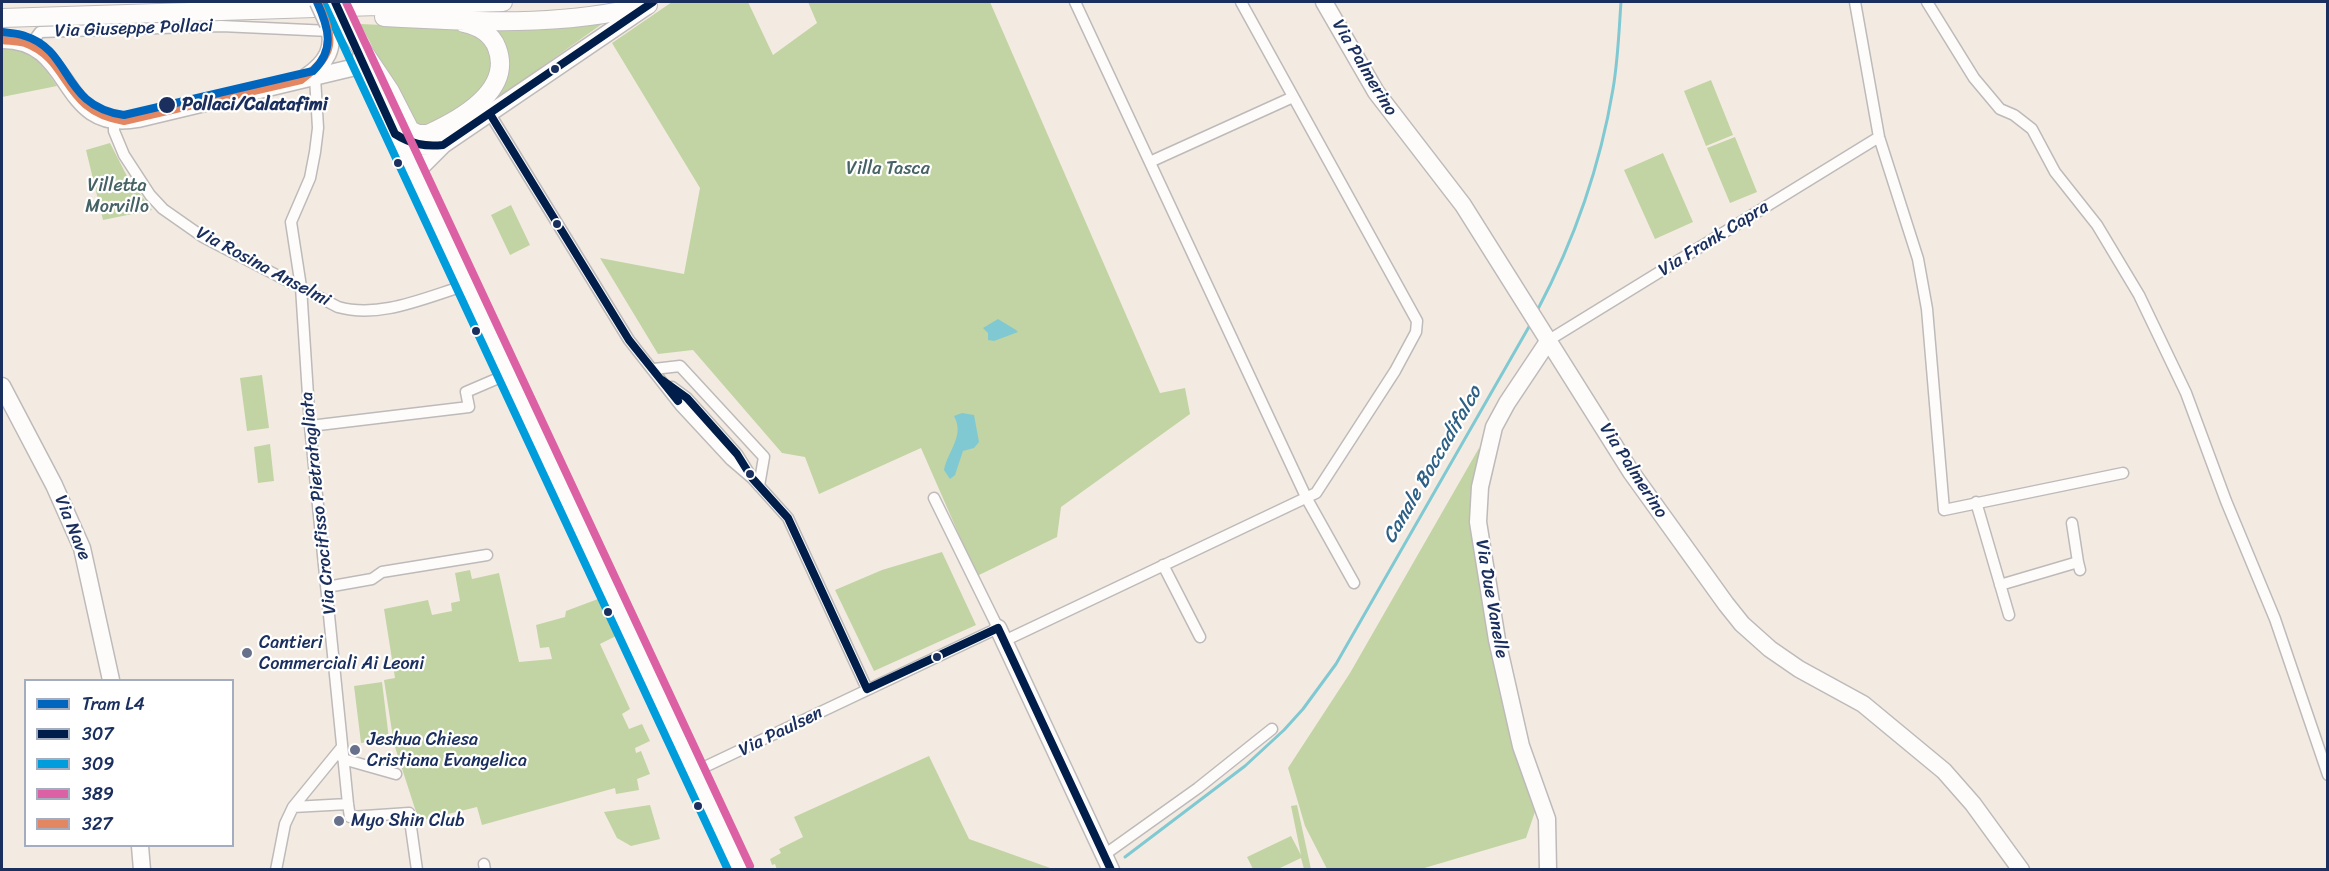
<!DOCTYPE html>
<html>
<head>
<meta charset="utf-8">
<style>
	body { margin:0 }
	#map { position:relative; width:2329px; height:871px; overflow:hidden; background:#f3ebe2; font-family:Sriracha,sans-serif }
	canvas { display:block }
	.frame { position:absolute; inset:0; border:3px solid #1b2f5e; pointer-events:none }
	.legend { position:absolute; left:24px; top:679px; width:210px; height:168px; box-sizing:border-box; background:#fff; border:2px solid #a4acbf; margin:0; padding:8px 10px; list-style:none; font-size:18px; color:#1b2f5e }
	.legend li { display:flex; align-items:center; gap:12px; height:30px }
	.legend b { width:30px; border:2px solid #a4acbf }
</style>
</head>
<body>
<div id="map">
<canvas width="2329" height="871"></canvas>
<div class="frame"></div>
<ul class="legend">
<li><b style="height:8px;background:#0065bd"></b>Tram L4</li>
<li><b style="height:8px;background:#001e49"></b>307</li>
<li><b style="height:8px;background:#009ddc"></b>309</li>
<li><b style="height:8px;background:#dc61a4"></b>389</li>
<li><b style="height:8px;background:#e28761"></b>327</li>
</ul>
</div>
<script>
const c = document.querySelector('canvas').getContext('2d');
c.lineJoin = 'round';
function fillPath(path, color) { c.fillStyle = color; c.fill(path, 'evenodd'); }
function strokePath(path, color, width, dash) { c.strokeStyle = color; c.lineWidth = width; c.lineCap = dash ? 'butt' : 'round'; c.setLineDash(dash || []); c.stroke(path); }
function drawText(font, color, halo, rows, align = 'center') {
  c.font = font + ' Sriracha,sans-serif'; c.lineWidth = 4.5; c.setLineDash([]); c.textBaseline = 'middle'; c.strokeStyle = halo; c.fillStyle = color; for (const [text, x, y, turn = 0] of rows) {
    c.save(); c.translate(x, y); c.rotate((+turn || 0) * Math.PI / 180); c.textAlign = isNaN(turn) ? turn : align; if (halo) c.strokeText(text, 0, 0); c.fillText(text, 0, 0); c.restore();
  }
}
fillPath(new Path2D(`
	M 672,2 L 748,2 L 773,55 L 817,23 L 808,2 L 990,2 L 1160,393 L 1185,388 L 1190,414 L 1061,507 L 1057,537 L 977,576 L 921,448 L 819,494 L 805,457 L 782,453 L 693,350 L 658,354 L 600,258 L 684,274 L 700,188 L 612,43 Z
	M 609,19 L 491,103 L 501,89 L 489,26 Z
	M 360,24 L 471,29 L 489,50 L 491,67 L 484,90 L 435,125 L 423,128 L 414,123 Z
	M 2,48 C 30,47 42,64 57,86 L 2,97 Z
	M 1711,80 L 1733,135 L 1706,146 L 1684,91 Z
	M 1735,137 L 1757,192 L 1730,203 L 1707,148 Z
	M 110,143 L 127,176 L 152,210 L 103,220 L 86,150 Z
	M 1663,153 L 1693,222 L 1655,239 L 1624,170 Z
	M 511,205 L 530,245 L 510,255 L 491,215 Z
	M 262,375 L 269,428 L 247,431 L 240,378 Z
	M 270,444 L 274,481 L 258,483 L 254,447 Z
	M 1479,448 L 1484,558 L 1539,800 L 1526,838 L 1421,869 L 1327,869 L 1305,826 L 1288,768 L 1350,673 Z
	M 942,552 L 976,625 L 874,671 L 835,590 L 882,570 Z
	M 470,570 L 472,579 L 499,573 L 519,662 L 552,659 L 549,647 L 540,648 L 536,625 L 565,617 L 566,611 L 598,599 L 616,636 L 600,644 L 630,709 L 622,714 L 629,729 L 642,724 L 650,741 L 635,748 L 636,753 L 641,751 L 650,774 L 637,779 L 639,790 L 616,794 L 615,788 L 482,825 L 477,807 L 419,821 L 394,744 L 384,680 L 395,678 L 384,609 L 428,600 L 432,615 L 452,611 L 451,603 L 460,601 L 455,573 Z
	M 382,682 L 389,739 L 361,743 L 354,686 Z
	M 929,756 L 969,839 L 1053,869 L 777,870 L 775,864 L 772,865 L 770,859 L 781,853 L 779,849 L 803,837 L 794,817 Z
	M 650,805 L 660,839 L 631,846 L 617,838 L 604,812 Z
	M 1297,805 L 1311,869 L 1304,869 L 1301,858 L 1278,869 L 1253,869 L 1247,857 L 1291,836 L 1301,855 L 1291,806 Z`), '#c2d4a3');
fillPath(new Path2D(`
	M 998,319 L 1016,330 L 1018,332 L 994,341 L 988,340 L 988,333 L 983,328 Z
	M 962,413 L 974,415 L 979,442 L 974,448 L 963,451 L 955,475 L 950,479 L 944,470 C 948,450 965,436 954,416 Z`), '#80c9d2');
strokePath(new Path2D(`
	M 1537,311 C 1574,241 1600,167 1613,89 C 1618,60 1619,30 1621,2
	M 1125,857 L 1245,766 L 1284,730 L 1303,709 L 1336,664 L 1530,325`), '#80c9d2', 3);
const street = new Path2D(`
	M 1075,2 L 1307,499 L 1354,583
	M 1855,2 L 1879,137 L 1918,259 L 1927,309 L 1944,510 L 2123,473
	M 1927,2 L 1974,78 L 2000,109 L 2014,115 L 2032,129 L 2055,172 L 2097,225 L 2139,295 L 2186,393 L 2226,501 L 2275,619 L 2328,775
	M 31,44 L 40,32 L 221,26 L 330,31
	M 315,77 L 318,128 L 315,152 L 310,178 L 291,222 L 301,287 L 310,426 L 348,804 L 350,817 L 409,813 L 417,870
	M 490,114 L 629,340 L 680,405 L 731,460 L 752,478
	M 114,121 L 114,131 L 124,155 L 150,195 L 163,209 L 203,237 L 338,307 C 381,319 426,297 467,285
	M 1152,161 L 1293,97
	M 1549,340 L 1879,137
	M 654,369 L 680,366 L 764,457 L 759,486
	M 672,387 L 687,398 L 737,454 L 752,478 L 788,518 L 867,689
	M 310,426 L 469,407 L 466,392 L 508,374
	M 1976,502 L 2009,615
	M 2072,523 L 2078,562
	M 1163,565 L 1200,637
	M 2000,585 L 2078,562 L 2080,570
	M 327,587 L 372,579 L 382,572 L 487,555
	M 1004,641 L 1316,493 L 1395,371 L 1416,332 L 1417,321 L 1241,2
	M 343,759 L 396,774
	M 694,772 L 998,628 L 934,498
	M 293,807 L 348,804
	M 1104,855 L 1198,788 L 1272,729
	M 484,864 L 485,870
	M 276,870 L 285,824 L 293,807 L 342,747`);
const secondary = new Path2D(`
	M 1324,2 L 1376,92 L 1463,205 L 1631,472 L 1726,604 L 1742,624 L 1770,649 L 1799,669 L 1863,704 L 1944,771 L 1973,804 L 2021,870
	M 2,40 C 76,39 58,134 138,119 L 364,65
	M 361,57 L 740,870
	M 307,76 C 326,63 336,48 328,24
	M 396,134 C 411,146 424,148 443,145
	M 416,180 L 421,167 L 443,145 L 646,7
	M 2,386 L 54,485 L 82,548 L 111,680
	M 998,628 L 1111,870
	M 140,846 L 142,870
	M 1548,870 L 1547,819 L 1521,746 L 1497,640 L 1478,522 L 1480,487 L 1494,427 L 1507,403 L 1549,340`);
const primary = new Path2D(`
	M 384,17 C 471,22 563,27 648,5
	M 2,18 L 503,2
	M 345,24 L 390,91 L 410,130 L 418,134 L 428,134 C 461,119 513,90 497,48 C 492,34 478,26 464,23`);
strokePath(street, '#bdbab9', 13);
strokePath(secondary, '#bdbab9', 19);
strokePath(primary, '#bdbab9', 20);
strokePath(street, '#fdfcfb', 10);
strokePath(secondary, '#fdfcfb', 16);
strokePath(primary, '#fdfcfb', 18);
const secondaryBridge = new Path2D(`
	M 318,2 L 328,24
	M 335,2 L 345,24`);
strokePath(secondaryBridge, '#bdbab9', 19, []);
strokePath(secondaryBridge, '#fdfcfb', 16);
strokePath(new Path2D(`
	M 335,2 L 395,134 C 411,144 425,147 443,145 L 653,2
	M 490,114 L 629,340 L 678,401
	M 662,380 L 687,398 L 737,454 L 752,478 L 788,518 L 867,689 L 998,628 L 1111,870`), '#001e49', 8);
strokePath(new Path2D(`
	M 325,6 L 728,870`), '#009ddc', 8);
strokePath(new Path2D(`
	M 346,2 L 750,866`), '#dc61a4', 8);
strokePath(new Path2D(`
	M 2,40 C 9,41 18,41 25,43 C 72,60 61,111 124,121 L 301,80 C 336,53 335,41 318,2`), '#e28761', 8);
strokePath(new Path2D(`
	M 2,32 C 9,33 18,33 25,36 C 73,51 61,106 124,115 L 313,71 C 335,50 329,28 317,2`), '#0065bd', 8);
for (const [x, y, r, color] of [
	[555,69,5,"#1b2f5e"],
	[167,105,9,"#1b2f5e"],
	[398,163,5,"#1b2f5e"],
	[557,224,5,"#1b2f5e"],
	[476,331,5,"#1b2f5e"],
	[750,474,5,"#1b2f5e"],
	[608,612,5,"#1b2f5e"],
	[247,653,6,"#67718c"],
	[937,657,5,"#1b2f5e"],
	[355,750,6,"#67718c"],
	[698,806,5,"#1b2f5e"],
	[339,821,6,"#67718c"]
]) { const dot = new Path2D(); dot.arc(x, y, r, 0, 2 * Math.PI); c.fillStyle = color; c.fill(dot); strokePath(dot, '#fff', 2); }
drawText('18px', '#1b2f5e', '#fff', [
	["Via Giuseppe Pollaci",134,29,-2],
	["Via Palmerino",1364,68,59],
	["Via Frank Capra",1714,239,-32],
	["Via Rosina Anselmi",263,267,28],
	["Via Palmerino",1633,471,57],
	["Via Crocifisso Pietratagliata",319,503,-96],
	["Via Nave",72,528,68],
	["Via Due Vanelle",1491,599,80],
	["Via Paulsen",781,732,-26]
]);
drawText('bold 18px', '#1b2f5e', '#fff', [
	["Pollaci/Calatafimi",182,105]
], 'left');
drawText('18px', '#476264', '#fff', [
	["Villa Tasca",888,169],
	["Villetta",117,186],
	["Morvillo",117,207]
]);
drawText('18px', '#1b2f5e', '#fff', [
	["Cantieri",259,643],
	["Commerciali Ai Leoni",259,664],
	["Jeshua Chiesa",367,740],
	["Cristiana Evangelica",367,761],
	["Myo Shin Club",351,821]
], 'left');
drawText('italic 20px', '#2d6084', '#fff', [
	["Canale Boccadifalco",1433,465,-60]
]);
</script>
</body>
</html>
